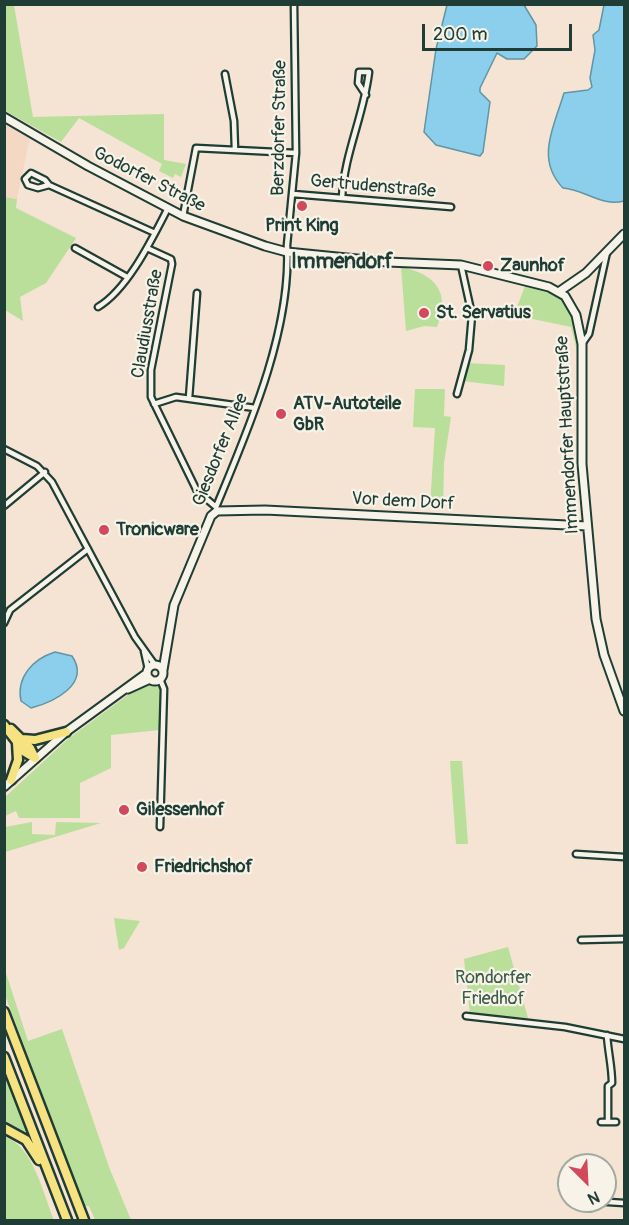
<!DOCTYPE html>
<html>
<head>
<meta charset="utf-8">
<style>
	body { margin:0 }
	#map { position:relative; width:629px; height:1225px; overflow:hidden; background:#f5e3d3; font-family:Pangolin,sans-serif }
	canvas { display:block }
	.frame { position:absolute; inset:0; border:6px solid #1f3d34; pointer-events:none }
	.north { position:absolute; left:557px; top:1153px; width:60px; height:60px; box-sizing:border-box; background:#f7f3e8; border:2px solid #a1aaa0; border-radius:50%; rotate:156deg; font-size:16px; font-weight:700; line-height:24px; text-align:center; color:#1f3d34 }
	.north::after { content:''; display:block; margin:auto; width:21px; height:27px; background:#d1495b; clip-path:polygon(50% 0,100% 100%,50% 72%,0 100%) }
	.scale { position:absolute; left:422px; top:24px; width:150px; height:27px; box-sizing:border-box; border:3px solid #1f3d34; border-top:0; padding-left:8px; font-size:18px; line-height:21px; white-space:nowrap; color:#1f3d34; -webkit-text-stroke:4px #f7f3e8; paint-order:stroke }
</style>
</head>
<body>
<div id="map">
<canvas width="629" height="1225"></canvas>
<div class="frame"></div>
<div class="north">N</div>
<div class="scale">200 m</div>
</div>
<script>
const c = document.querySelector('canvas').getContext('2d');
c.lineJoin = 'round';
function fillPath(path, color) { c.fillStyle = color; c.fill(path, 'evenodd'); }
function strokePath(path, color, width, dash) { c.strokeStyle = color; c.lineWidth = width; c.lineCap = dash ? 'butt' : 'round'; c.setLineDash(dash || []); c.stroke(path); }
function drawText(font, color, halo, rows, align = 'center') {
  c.font = font + ' Pangolin,sans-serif'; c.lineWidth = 4.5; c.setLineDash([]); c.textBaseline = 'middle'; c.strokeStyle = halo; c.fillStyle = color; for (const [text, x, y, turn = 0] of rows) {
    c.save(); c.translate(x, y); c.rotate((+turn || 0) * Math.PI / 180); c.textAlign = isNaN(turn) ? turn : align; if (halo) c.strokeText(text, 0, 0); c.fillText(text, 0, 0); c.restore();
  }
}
fillPath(new Path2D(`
	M 4,123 L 30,137 L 17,199 L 5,197 Z`), '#f4d8c4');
fillPath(new Path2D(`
	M 5,4 L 14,5 L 33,117 L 164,114 L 164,160 L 186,164 L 181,177 L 175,174 L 173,178 L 159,171 L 162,164 L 79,118 L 61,142 L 5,111 Z
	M 4,197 L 17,199 L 16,208 L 76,238 L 46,283 L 20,297 L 23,321 L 5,310 Z
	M 401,267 C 436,274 451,293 437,327 L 424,326 L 406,331 Z
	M 525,286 C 535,288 549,290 557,296 C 577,311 579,345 581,367 L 571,327 L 514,315 Z
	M 467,363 L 505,365 L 504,386 L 462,381 Z
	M 415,389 L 445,389 L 444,416 L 451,417 L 444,463 L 443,511 L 430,507 L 435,428 L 413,427 Z
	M 144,683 L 159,687 L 162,694 L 160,730 L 111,735 L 111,768 L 80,783 L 80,818 L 19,818 L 16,811 L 5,816 L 4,798 L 68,739 Z
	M 450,761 L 462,761 L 468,844 L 456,844 Z
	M 32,822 L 32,834 L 55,835 L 56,822 L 101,823 L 5,852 L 5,827 Z
	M 114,918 L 140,921 L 124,948 L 119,950 Z
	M 508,947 L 528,1018 L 470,1014 L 464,959 Z
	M 5,970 L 28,1041 L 62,1029 L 109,1167 L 131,1220 L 95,1220 L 89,1206 L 84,1206 L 5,995 Z
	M 4,1072 L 32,1145 L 5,1125 Z
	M 4,1136 C 34,1147 43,1194 54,1220 L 5,1220 Z`), '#b9df9b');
const water = new Path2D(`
	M 447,5 L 524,5 L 536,25 L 537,46 L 524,59 L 507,59 L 497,53 L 480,88 L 480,92 L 490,102 L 483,152 L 480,156 L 436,145 L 424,132 L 436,49 Z
	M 604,5 L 624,5 L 624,201 C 602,207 586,190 563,188 C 535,159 554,127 564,93 L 588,90 L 592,87 L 590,78 L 595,50 L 593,35 L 599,30 Z
	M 55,652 L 72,656 C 91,684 54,702 31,708 L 21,701 C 16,677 33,659 55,652 Z`);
fillPath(water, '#8ccfed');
strokePath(water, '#6095a3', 1.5);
const street = new Path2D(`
	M 225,74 L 234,121 L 235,150
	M 49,185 L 38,188 L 28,185 L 25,179 L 31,173 L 45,180 L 49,185 L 155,233
	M 293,194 L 451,207
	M 342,198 C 344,154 364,115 369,72 L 359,72 L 358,83 L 366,95
	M 183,216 L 196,148 L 296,153
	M 75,248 L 127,277
	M 147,248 L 171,259 L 172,264 L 151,370 L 151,397 L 197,491 L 216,507
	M 98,307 C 128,289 152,239 168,208
	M 582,344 L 589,334 L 607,252
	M 457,394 L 469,350 L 472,315 L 461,265
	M 189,398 L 197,293
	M 154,404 L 176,397 L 255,408
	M 4,449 L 37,466 L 52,482 L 135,637 L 155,665
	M 4,506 L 45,472
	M 217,511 L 216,507 C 248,430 292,330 287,245 L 296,153 L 294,4
	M 4,623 L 10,610 L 88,549
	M 144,651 L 148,669
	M 160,679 L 164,689 L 160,827
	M 576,854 L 624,857
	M 581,940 L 624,939
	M 466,1016 L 565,1027 L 624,1039
	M 607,1035 C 608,1052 612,1066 612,1083 L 608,1086 L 608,1122
	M 601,1122 L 616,1122
	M 593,1201 L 624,1203`);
const secondary = new Path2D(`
	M 4,117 L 88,166 L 183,216 L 265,246 L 287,252 L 387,262 L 461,265 L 549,287 L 565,296 L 576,315 L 582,344 L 582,464 L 596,619 L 604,655 L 624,711
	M 560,291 L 586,273 L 624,234
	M147 673a8 8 0 1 1 16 0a8 8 0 1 1-16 0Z
	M 163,670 L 174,605 L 211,516 L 217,511 L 265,510 L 587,526
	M 128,689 L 150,679
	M 4,787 L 66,732 L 147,673`);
const highway = new Path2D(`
	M 4,725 L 25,752 L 35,758
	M 11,729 L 30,748 L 35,758
	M 22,739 L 35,740 L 66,732
	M 11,780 L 18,760 L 17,743
	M 4,1012 L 84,1220
	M 4,1057 L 67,1220
	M 4,1128 L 26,1140 L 39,1160`);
strokePath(street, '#1f3d34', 9);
strokePath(secondary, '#1f3d34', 11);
strokePath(highway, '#1f3d34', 13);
strokePath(street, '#f7f3e8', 4.5);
strokePath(secondary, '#f7f3e8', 7);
strokePath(highway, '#f7e281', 8);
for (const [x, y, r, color] of [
	[302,206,6,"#d1495b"],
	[488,266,6,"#d1495b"],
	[424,313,6,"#d1495b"],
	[281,414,6,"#d1495b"],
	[104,530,6,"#d1495b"],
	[124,810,6,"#d1495b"],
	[142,867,6,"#d1495b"]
]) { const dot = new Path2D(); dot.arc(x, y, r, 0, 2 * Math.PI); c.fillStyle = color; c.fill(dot); strokePath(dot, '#f7f3e8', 2); }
drawText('18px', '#1f3d34', '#f7f3e8', [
	["Berzdorfer Straße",280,128,-89],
	["Godorfer Straße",149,180,27],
	["Gertrudenstraße",373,187,5],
	["Claudiusstraße",148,324,-80],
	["Immendorfer Hauptstraße",568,435,-93],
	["Giesdorfer Allee",221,450,-68],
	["Vor dem Dorf",403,502,3]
]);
drawText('bold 18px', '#1f3d34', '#f7f3e8', [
	["Print King",302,226,"center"],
	["Zaunhof",500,266],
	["St. Servatius",436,313],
	["ATV-Autoteile",293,404],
	["GbR",293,425],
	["Tronicware",116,530],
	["Gilessenhof",136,810],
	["Friedrichshof",154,867]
], 'left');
drawText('18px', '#3e5d49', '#f7f3e8', [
	["Rondorfer",493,978],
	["Friedhof",493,999]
]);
drawText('bold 21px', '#1f3d34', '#f7f3e8', [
	["Immendorf",342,263]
]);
</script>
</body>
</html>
